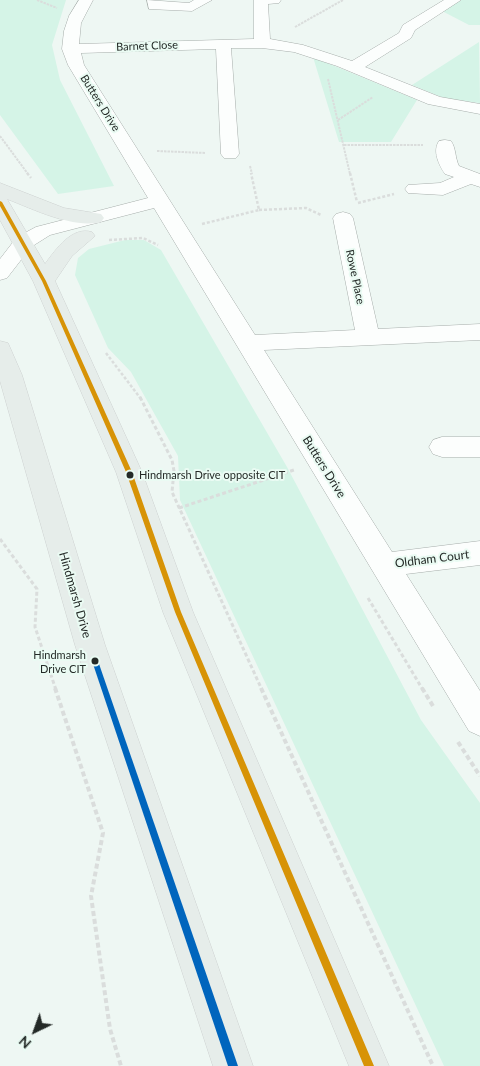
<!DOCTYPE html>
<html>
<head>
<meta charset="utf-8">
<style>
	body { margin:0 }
	#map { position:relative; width:480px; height:1066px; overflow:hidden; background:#eef7f3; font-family:Lato,sans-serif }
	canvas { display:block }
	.north { position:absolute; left:10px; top:1006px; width:50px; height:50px; -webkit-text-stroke:4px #eafbf3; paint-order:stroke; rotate:222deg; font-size:14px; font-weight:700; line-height:20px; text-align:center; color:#242a27 }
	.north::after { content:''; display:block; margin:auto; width:18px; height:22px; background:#242a27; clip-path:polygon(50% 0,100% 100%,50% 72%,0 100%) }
</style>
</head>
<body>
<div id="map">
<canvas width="480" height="1066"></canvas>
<div class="north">N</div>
</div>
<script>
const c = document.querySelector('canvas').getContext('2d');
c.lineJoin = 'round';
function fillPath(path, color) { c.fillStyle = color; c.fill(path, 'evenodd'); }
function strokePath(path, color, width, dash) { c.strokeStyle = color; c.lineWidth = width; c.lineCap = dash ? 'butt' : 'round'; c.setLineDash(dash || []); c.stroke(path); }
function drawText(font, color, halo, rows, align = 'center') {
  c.font = font + ' Lato,sans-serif'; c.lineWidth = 4; c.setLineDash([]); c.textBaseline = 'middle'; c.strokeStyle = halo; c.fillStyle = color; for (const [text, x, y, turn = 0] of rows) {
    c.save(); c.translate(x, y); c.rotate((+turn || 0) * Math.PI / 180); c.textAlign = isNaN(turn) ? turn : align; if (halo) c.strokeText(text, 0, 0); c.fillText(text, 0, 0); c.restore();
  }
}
fillPath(new Path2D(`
	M 0,0 L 66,0 L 52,45 L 60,80 L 114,186 L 58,194 L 0,115 Z
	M 460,0 L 480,0 L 480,25 L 469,25 L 442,11 Z
	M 479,42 L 480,103 L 446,99 L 412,85 Z
	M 313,57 L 417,100 L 391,142 L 339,142 Z
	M 125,240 L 144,240 L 161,250 L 287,467 L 421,720 L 480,803 L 480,1066 L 444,1066 L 180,500 L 178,456 L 131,372 L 108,348 L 75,275 L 78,258 L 89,249 Z`), '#d5f4e7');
const minor = new Path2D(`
	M 79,0 L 93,0 L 81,23 L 79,44 L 254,39 L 254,0 L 281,0 L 279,3 L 268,4 L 270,39 L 303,45 L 352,61 L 399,33 L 403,25 L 444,0 L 461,0 L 415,30 L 411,38 L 365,67 L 440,97 L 480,104 L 480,114 L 428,104 L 337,66 L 294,52 L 262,48 L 231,48 L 239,154 L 236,158 L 224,158 L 221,154 L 216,49 L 81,53 L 84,65 L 255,335 L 355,330 L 333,218 L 336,214 L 343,212 L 350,214 L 353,218 L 378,329 L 480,324 L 480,340 L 264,350 L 392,552 L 480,541 L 480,565 L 406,574 L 480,691 L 480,736 L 469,731 L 154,208 L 50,235 L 31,247 L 7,278 L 0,280 L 0,259 L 17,237 L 36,227 L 148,198 L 68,65 L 62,49 L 64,31 L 69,16 Z
	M 147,0 L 189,3 L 194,0 L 212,0 L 192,11 L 149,9 Z
	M 445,140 L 451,141 C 456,148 455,158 459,166 L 480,174 L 480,187 L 471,184 L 443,195 L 408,193 L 405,189 L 408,185 L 440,183 L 454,177 L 445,174 C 439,165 432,151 439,141 Z
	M 442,437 L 480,437 L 480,457 L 442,457 L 433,454 L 429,447 L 433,440 Z`);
const major = new Path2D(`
	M 0,183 L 64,208 L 101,214 L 104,218 L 101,222 C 73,229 33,209 7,199 L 45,264 C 56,249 72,226 92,232 L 95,236 L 72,256 L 55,281 L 142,472 L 193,612 L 389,1066 L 349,1066 L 163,612 L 116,472 L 33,281 L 0,220 L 0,196 L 3,197 L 0,196 Z
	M 0,341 L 8,343 L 22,375 L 105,645 L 253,1066 L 213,1066 L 75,645 L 0,381 Z`);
strokePath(minor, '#a6adaa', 1);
strokePath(major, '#cdd1d0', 1);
strokePath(new Path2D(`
	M 37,0 L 57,8
	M 295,27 L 343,0
	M 328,79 L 350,174
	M 338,120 L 373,97
	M 0,136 L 28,174
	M 344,145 L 423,145
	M 157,151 L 206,153
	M 250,166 L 252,174`), '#dadddc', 2, [2.5, 1]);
strokePath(new Path2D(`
	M 27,173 L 31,178
	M 350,173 L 357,202
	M 358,203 L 394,194
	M 259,210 L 306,208 L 321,215
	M 202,224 L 259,210 L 251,173
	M 109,240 L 143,238 L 158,245
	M 106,353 L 141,399`), '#dadddc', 2.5, [3, 2]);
strokePath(new Path2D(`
	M 140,397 L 172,460 L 174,471 L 172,492 L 262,690
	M 179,508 L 294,470
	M 0,539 L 37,589 L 35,627 L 56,690
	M 368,598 L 423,690`), '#dadddc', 3, [4, 2.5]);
strokePath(new Path2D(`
	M 55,688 L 103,833 L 91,896 L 110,1029 L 121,1066
	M 261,688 L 433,1066
	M 422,688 L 433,706
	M 458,742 L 480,776`), '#dadddc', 4, [5, 3]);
fillPath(minor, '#fcfefd');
fillPath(major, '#e6edea');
fillPath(new Path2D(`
	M 0,201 L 2,202 L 46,281 L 132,472 L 181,612 L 374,1066 L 364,1066 L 175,612 L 126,472 L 42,281 L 0,206 Z`), '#d79306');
fillPath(new Path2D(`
	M 95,658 L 97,659 L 98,661 L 238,1066 L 228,1066 L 92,661 L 93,659 Z`), '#0065bd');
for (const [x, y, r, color] of [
	[130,475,4.5,"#242a27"],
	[95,661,4.5,"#242a27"]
]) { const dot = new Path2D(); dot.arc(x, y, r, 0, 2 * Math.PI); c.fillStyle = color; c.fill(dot); strokePath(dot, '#eafbf3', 2); }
drawText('11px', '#242a27', '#eafbf3', [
	["Barnet Close",147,46,-2],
	["Butters Drive",100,103,58],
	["Rowe Place",355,277,78]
]);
drawText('11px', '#242a27', '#eafbf3', [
	["Hindmarsh Drive opposite CIT",139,475],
	["Hindmarsh",86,655,"right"],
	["Drive CIT",86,669,"right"]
], 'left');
drawText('12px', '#242a27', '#eafbf3', [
	["Butters Drive",324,467,58],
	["Oldham Court",432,559,-7],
	["Hindmarsh Drive",75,595,74]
]);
</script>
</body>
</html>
